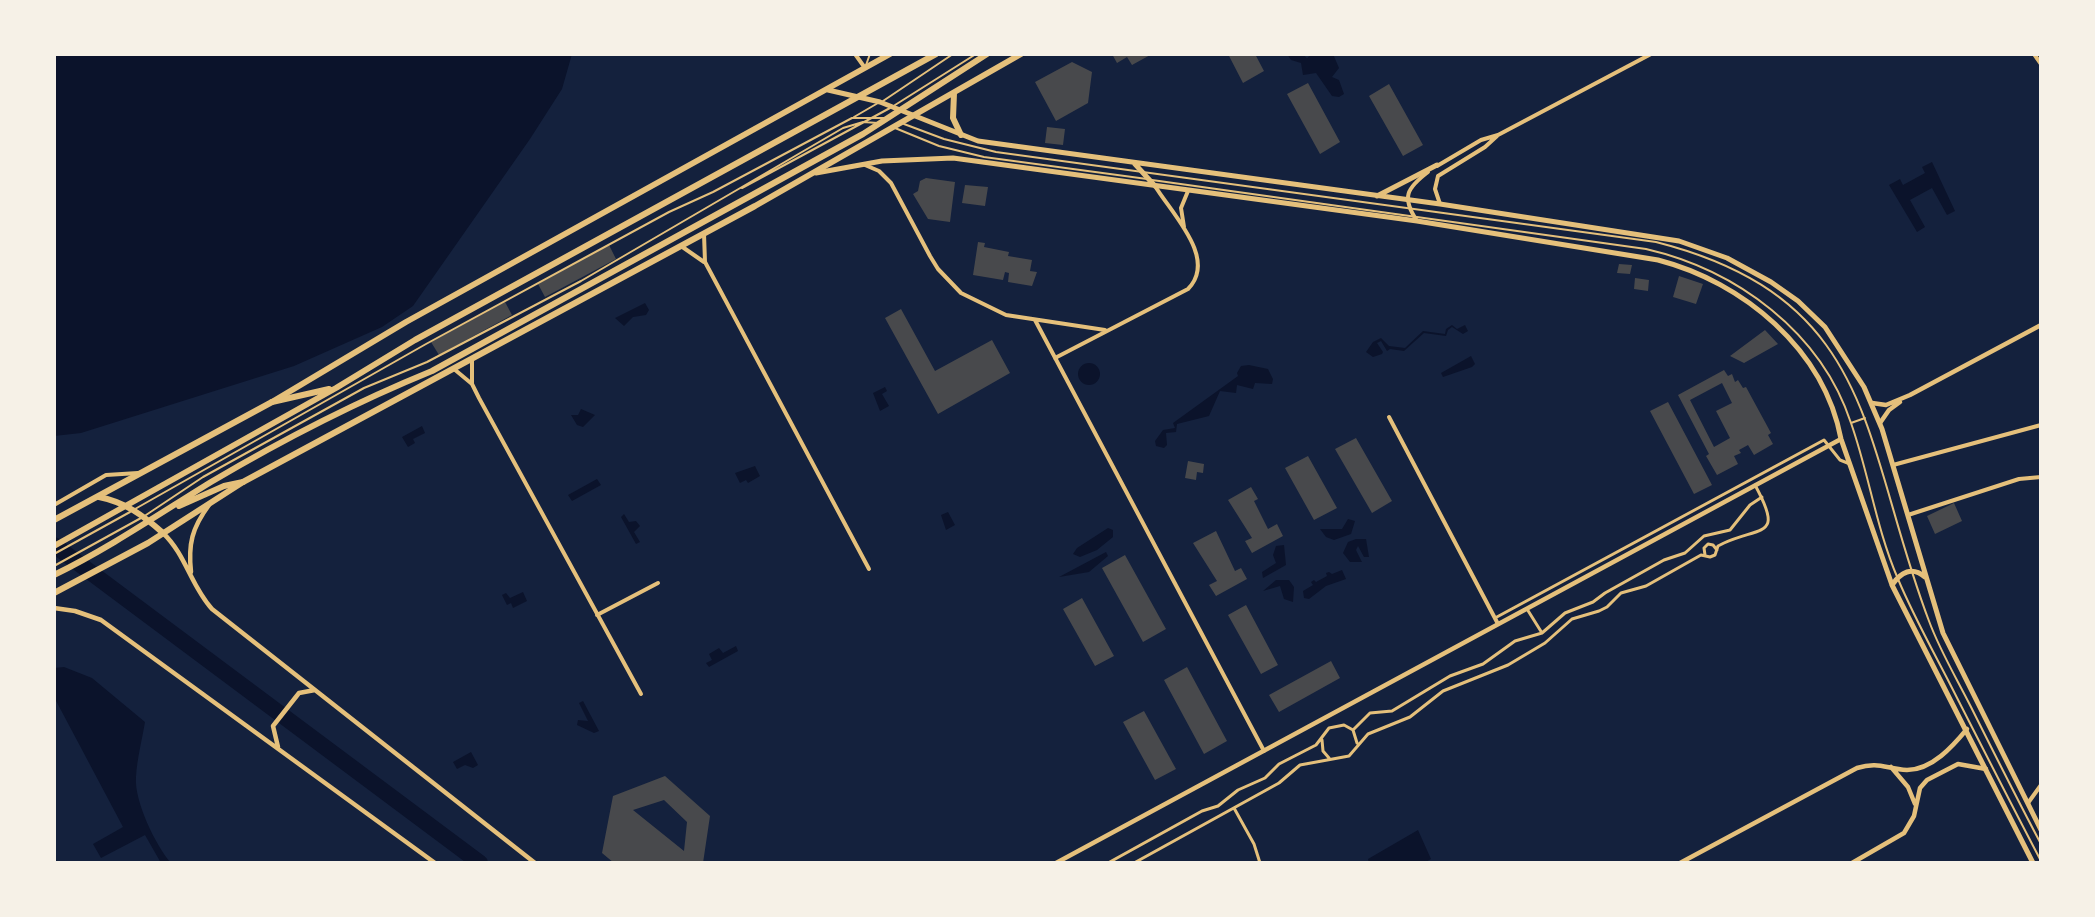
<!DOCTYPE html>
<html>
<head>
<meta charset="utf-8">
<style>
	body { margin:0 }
	#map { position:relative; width:2095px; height:917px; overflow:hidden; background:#14213d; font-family:"Nunito Sans",sans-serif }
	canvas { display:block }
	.frame { position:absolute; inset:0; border:56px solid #f6f1e7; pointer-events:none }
</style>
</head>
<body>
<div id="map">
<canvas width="2095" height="917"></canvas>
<div class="frame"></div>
</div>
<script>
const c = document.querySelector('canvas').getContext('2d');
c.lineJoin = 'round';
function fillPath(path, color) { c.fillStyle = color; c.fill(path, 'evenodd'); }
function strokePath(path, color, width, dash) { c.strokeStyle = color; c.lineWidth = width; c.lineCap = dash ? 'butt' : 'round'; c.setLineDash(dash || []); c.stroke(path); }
fillPath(new Path2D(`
	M 54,54 L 572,54 L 562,89 L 530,139 L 413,306 L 382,327 L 294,366 L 81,433 L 54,436 Z
	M 1287,54 L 1302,54 L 1307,58 L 1312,54 L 1333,54 L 1339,68 L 1332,77 L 1339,80 L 1344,94 L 1339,97 L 1332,96 L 1316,73 L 1303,75 L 1301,63 L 1291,60 Z
	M 1932,162 L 1955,211 L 1947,215 L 1932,188 L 1910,200 L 1925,227 L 1917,232 L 1889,185 L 1900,179 L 1903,185 L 1925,173 L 1922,167 Z
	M 645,303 L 649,310 L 646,315 L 633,317 L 624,326 L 615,318 Z
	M 1452,325 L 1457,329 L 1465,325 L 1468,331 L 1463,334 L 1452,327 L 1448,330 L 1446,336 L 1424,333 L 1404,351 L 1390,349 L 1387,351 L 1381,341 L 1377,343 L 1383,352 L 1382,354 L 1373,357 L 1366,352 L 1373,342 L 1381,338 L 1389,346 L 1405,348 L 1423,331 L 1445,334 L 1446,329 Z
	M 1471,356 L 1475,364 L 1472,367 L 1443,377 L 1441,373 Z
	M1078 374a11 11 0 1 1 22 0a11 11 0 1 1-22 0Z
	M 1249,365 L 1268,369 L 1273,379 L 1272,384 L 1255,383 L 1253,389 L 1237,385 L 1236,393 L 1220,391 L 1209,416 L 1177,424 L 1176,432 L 1166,433 L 1167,445 L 1164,448 L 1156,446 L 1155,441 L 1163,430 L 1175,428 L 1173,423 L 1238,376 L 1237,373 L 1241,366 Z
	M 885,387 L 887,391 L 882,394 L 889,406 L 880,411 L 873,393 Z
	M 581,409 L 595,415 L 583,427 L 577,425 L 571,415 L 578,415 Z
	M 422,426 L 425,433 L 413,439 L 415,443 L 408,447 L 402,437 Z
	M 755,466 L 760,476 L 748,483 L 746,480 L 740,483 L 735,473 Z
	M 597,479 L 601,485 L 572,501 L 568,495 Z
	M 948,512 L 955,525 L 946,530 L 941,515 Z
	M 624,514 L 629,522 L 636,521 L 640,526 L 634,532 L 640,542 L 636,544 L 621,517 Z
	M 1348,519 L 1355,521 L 1351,534 L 1334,540 L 1326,537 L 1320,529 L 1342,529 Z
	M 1108,528 L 1113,530 L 1113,537 L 1097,550 L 1080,557 L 1073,554 L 1077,548 Z
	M 1356,539 L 1366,539 L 1369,557 L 1364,557 L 1358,546 L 1356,550 L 1362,562 L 1350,562 L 1343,553 L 1348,542 Z
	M 1284,545 L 1286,565 L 1263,578 L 1262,572 L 1276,563 L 1273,555 L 1276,546 Z
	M 1106,552 L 1108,556 L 1089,572 L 1059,577 Z
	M 1342,570 L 1346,579 L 1326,586 L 1309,599 L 1304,598 L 1303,591 L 1313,585 L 1311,582 L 1314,580 L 1316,582 L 1327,576 L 1326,573 L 1329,572 L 1332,574 Z
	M 1276,580 L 1289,580 L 1294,587 L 1293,602 L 1284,599 L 1280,586 L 1263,591 Z
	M 523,592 L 527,601 L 513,608 L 511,603 L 507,605 L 502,595 L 506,593 L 510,598 Z
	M 736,646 L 738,651 L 709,667 L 706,663 L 712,660 L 709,654 L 719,648 L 723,653 Z
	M 64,667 L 92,678 L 145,722 C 142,740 137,759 136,777 C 134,801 156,846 171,863 L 161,863 L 145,835 L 101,858 L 93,844 L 123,827 L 54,697 L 54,668 Z
	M 583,701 L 599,731 L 594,733 L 577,725 L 578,720 L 588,721 L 579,703 Z
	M 471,752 L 478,765 L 473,768 L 465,765 L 457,769 L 453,762 Z
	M 1418,830 L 1431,859 L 1424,863 L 1369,863 L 1368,859 Z`), '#0b132b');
strokePath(new Path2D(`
	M 54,545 L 480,863`), '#0b132b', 16);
fillPath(new Path2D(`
	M 1112,54 L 1152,54 L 1132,65 L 1127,57 L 1117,63 Z
	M 1228,54 L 1255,54 L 1264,71 L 1243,83 Z
	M 1072,62 L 1092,72 L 1088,103 L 1056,121 L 1035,82 Z
	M 1308,83 L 1340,142 L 1320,154 L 1287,94 Z
	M 1389,84 L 1423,145 L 1403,156 L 1369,96 Z
	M 1047,127 L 1065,129 L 1063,145 L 1045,143 Z
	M 926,178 L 955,182 L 950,222 L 928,219 L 913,194 L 918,191 L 920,181 Z
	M 965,185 L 988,187 L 985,206 L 962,203 Z
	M 978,242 L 985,243 L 984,247 L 1009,252 L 1008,256 L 1032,260 L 1030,271 L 1037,272 L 1032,286 L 1008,282 L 1009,273 L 1005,272 L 1003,280 L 973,275 Z
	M 609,245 L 616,259 L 545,297 L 538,284 Z
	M 1619,264 L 1632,265 L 1630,274 L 1617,273 Z
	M 1679,276 L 1703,284 L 1696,304 L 1673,297 Z
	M 1635,278 L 1649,280 L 1648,291 L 1634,289 Z
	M 505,302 L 512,315 L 439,355 L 431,342 Z
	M 901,309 L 935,371 L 992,340 L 1010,373 L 938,414 L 885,318 Z
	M 1765,330 L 1778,344 L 1744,363 L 1730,356 Z
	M 1724,370 L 1728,376 L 1732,374 L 1735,382 L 1738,380 L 1743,388 L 1746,387 L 1771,433 L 1768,435 L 1773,444 L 1754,455 L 1748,445 L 1739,450 L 1741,453 L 1734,456 L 1738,464 L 1717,475 L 1706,456 L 1709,454 L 1678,395 ZM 1722,383 L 1732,403 L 1716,411 L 1730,438 L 1714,447 L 1690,400 Z
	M 1668,402 L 1712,485 L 1694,494 L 1650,411 Z
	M 1356,438 L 1392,501 L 1372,513 L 1335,449 Z
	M 1308,456 L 1337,508 L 1314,520 L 1285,468 Z
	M 1188,461 L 1204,464 L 1203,473 L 1197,472 L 1196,480 L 1185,478 Z
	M 1251,487 L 1258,499 L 1254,501 L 1268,529 L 1277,524 L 1283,536 L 1252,553 L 1245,541 L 1252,538 L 1228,500 Z
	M 1954,503 L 1962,521 L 1935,534 L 1927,516 Z
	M 1216,531 L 1235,571 L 1241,568 L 1247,579 L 1216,596 L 1209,585 L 1217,581 L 1193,543 Z
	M 1125,555 L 1166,629 L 1143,642 L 1102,568 Z
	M 1082,598 L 1114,656 L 1095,666 L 1063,609 Z
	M 1246,605 L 1278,665 L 1261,674 L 1228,615 Z
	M 1331,661 L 1340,678 L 1279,712 L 1269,695 Z
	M 1187,667 L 1227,741 L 1204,754 L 1164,680 Z
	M 1144,711 L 1176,769 L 1155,780 L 1123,722 Z
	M 665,776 L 710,816 L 703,863 L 614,863 L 602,853 L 613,796 ZM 664,800 L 687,822 L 684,851 L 633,810 Z`), '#48494c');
strokePath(new Path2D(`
	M 866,65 L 870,54
	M 883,101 L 953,54
	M 895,105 L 976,54
	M 854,117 L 878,103
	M 904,124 L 944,139 L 996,152 L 1656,242 C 1879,299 1861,443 1929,621 C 1940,651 1957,679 1971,707 C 1994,753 2017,799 2041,844
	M 895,128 L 939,146 L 984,157 L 1147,179
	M 1152,180 L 1646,249 C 1737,270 1821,332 1851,423 C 1869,474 1876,528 1898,579 C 1913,615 1932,649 1950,684 C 1980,743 2010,802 2041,861
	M 742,188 L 890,108
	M 1851,423 L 1865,418
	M 135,509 L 426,344 L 669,212 L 713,192 L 852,118 L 884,118
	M 146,515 L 203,477 L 364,388 L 427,362 L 581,281 L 843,128 L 863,122 L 878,123
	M 54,554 L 130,512
	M 54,566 L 141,518`), '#e5c07b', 2);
strokePath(new Path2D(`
	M 1705,555 L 1704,548 L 1708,544 L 1713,545 L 1717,550
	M 1527,609 L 1542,633
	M 1495,618 L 1824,440 L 1840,460 L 1850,464
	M 1353,730 L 1357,743
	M 1322,740 L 1323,751 L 1329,758
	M 1234,808 L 1254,844 L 1260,863
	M 1108,863 L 1202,811 L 1218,806 L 1238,790 L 1265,778 L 1279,764 L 1316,745 L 1329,728 L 1344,725 L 1353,730 L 1370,713 L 1392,711 L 1450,676 L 1483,664 L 1515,641 L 1542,633 L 1565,613 L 1593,602 L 1605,593 L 1664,560 L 1685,553 L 1704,536 L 1730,530 L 1750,505 L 1762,497
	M 1134,863 L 1279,783 L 1300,765 L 1349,756 L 1368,734 L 1410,717 L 1443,691 L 1508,665 L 1545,643 L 1572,619 L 1599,611 L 1607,607 L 1621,593 L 1646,586 L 1701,555 L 1710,557 L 1715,555 L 1718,546 L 1724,543 C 1762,526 1784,538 1755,485`), '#e5c07b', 3);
strokePath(new Path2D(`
	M 855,54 L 865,68
	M 2034,54 L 2041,64
	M 865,165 L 879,171 L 891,183 L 930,256 L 938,269 L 961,293 L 1006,315 L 1105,330
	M 1437,166 L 1481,140 L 1498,135 L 1651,54
	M 1440,204 L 1435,189 L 1438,176 L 1485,147 L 1497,136
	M 1417,221 C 1401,197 1407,188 1428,172
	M 1184,227 L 1181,208 L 1188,191
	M 704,234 L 705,262 L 869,569
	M 681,246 L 704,262
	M 1035,320 L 1264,751
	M 1055,358 L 1188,289 C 1218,259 1172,214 1155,186
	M 472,359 L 472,384 L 479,398 L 641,694
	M 454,369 L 472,384
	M 1389,417 L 1498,624
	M 1893,465 L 2041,425
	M 54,505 L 106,475 L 138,473
	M 1908,515 L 2019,479 L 2041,477
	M 597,615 L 658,583
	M 2028,803 L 2041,785`), '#e5c07b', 4);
strokePath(new Path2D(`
	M 1872,403 L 1886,405 L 1910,395 L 2041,325
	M 1880,423 L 1889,410 L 1900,402
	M 163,533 C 186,555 191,586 212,609 L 535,863
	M 191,572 C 188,544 192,528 209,505
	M 54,608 L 75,611 L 101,620 L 435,863
	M 278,747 L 273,726 L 299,693 L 315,690
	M 1891,767 L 1908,787 L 1915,804
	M 1056,863 L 1841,439
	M 1680,863 L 1857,768 C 1879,761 1886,769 1907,770 C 1932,770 1953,746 1967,729
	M 1852,863 L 1904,833 L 1914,816 L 1920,788 L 1927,780 L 1958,764 L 1986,769`), '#e5c07b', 4.5);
strokePath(new Path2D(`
	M 828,90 L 880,102 L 978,141 L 1440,204 L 1679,241 L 1727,258 L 1771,282 L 1798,301 L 1825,327 L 1864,387 L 1882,429 L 1943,633 L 2041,830
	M 1134,163 L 1155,186
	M 816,173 L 882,161 L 953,158 L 1417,221 L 1658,260 C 1743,282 1824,349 1841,439 L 1892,585 L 2033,863
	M 1377,196 L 1437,165
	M 1892,585 C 1901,572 1912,566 1925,577`), '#e5c07b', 5);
strokePath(new Path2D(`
	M 954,93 L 953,118 L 961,135
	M 54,520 L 272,402 L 406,322 L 890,54
	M 54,593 L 148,543 L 243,482 L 755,206 L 1021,54`), '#e5c07b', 6);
strokePath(new Path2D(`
	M 272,402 L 329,389
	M 99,497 C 125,502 144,516 163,533
	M 179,506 L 224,486 L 243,482
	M 54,546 L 336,388 L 415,340 L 936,54
	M 54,575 C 109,548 159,514 211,482 C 282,440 356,402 432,371 L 863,134 L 987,54`), '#e5c07b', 6);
</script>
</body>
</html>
